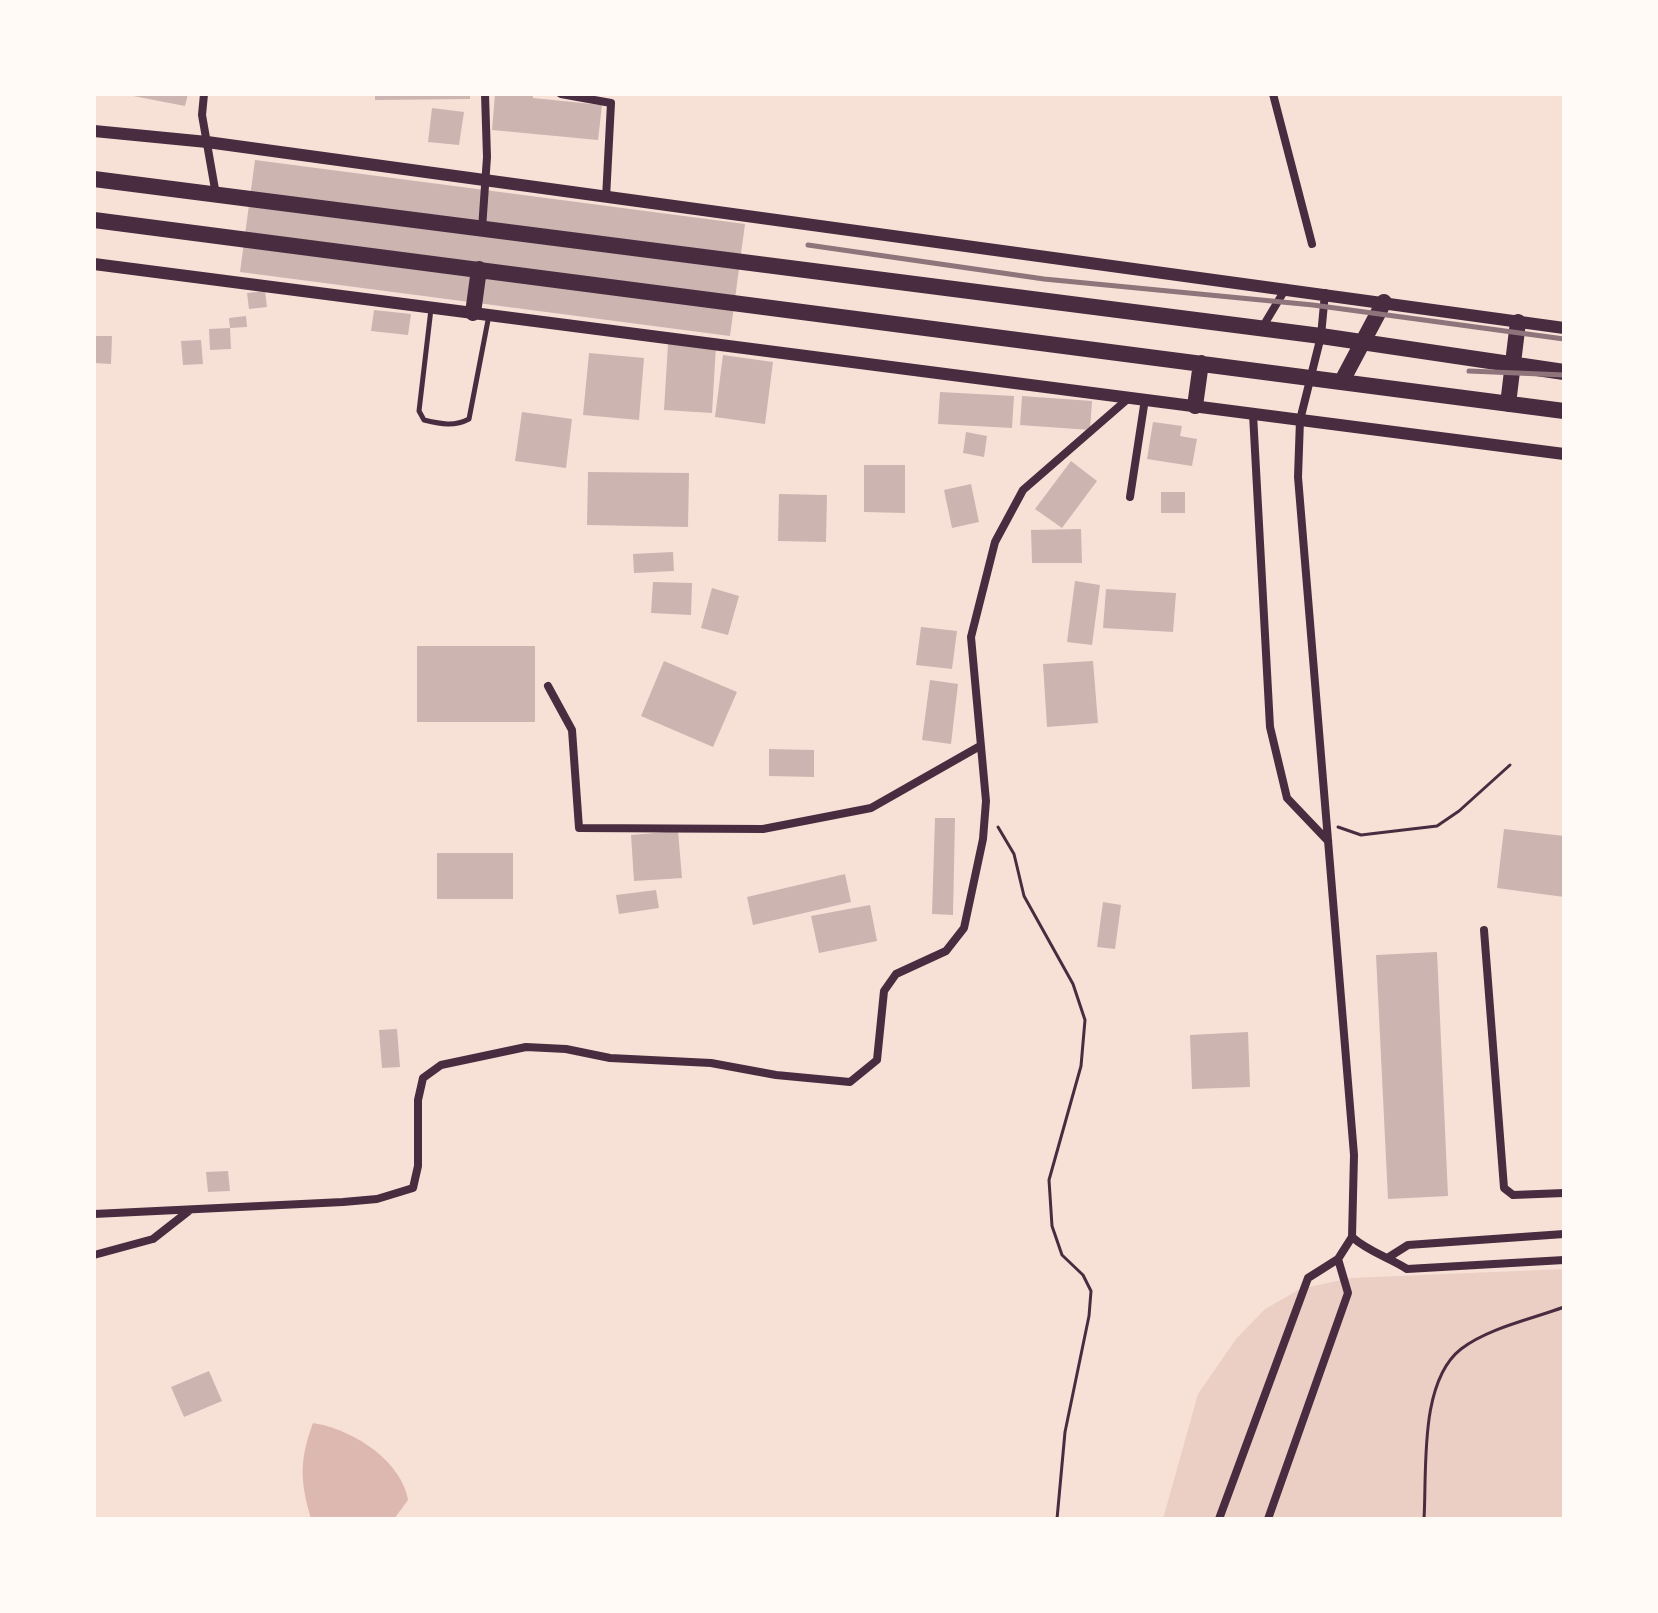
<!DOCTYPE html>
<html>
<head>
<meta charset="utf-8">
<style>
	body { margin:0 }
	#map { position:relative; width:1658px; height:1613px; overflow:hidden; background:#f7e1d7; font-family:Inter,sans-serif }
	canvas { display:block }
	.frame { position:absolute; inset:0; border:96px solid #fffaf5; pointer-events:none }
</style>
</head>
<body>
<div id="map">
<canvas width="1658" height="1613"></canvas>
<div class="frame"></div>
</div>
<script>
const c = document.querySelector('canvas').getContext('2d');
c.lineJoin = 'round';
function fillPath(path, color) { c.fillStyle = color; c.fill(path, 'evenodd'); }
function strokePath(path, color, width, dash) { c.strokeStyle = color; c.lineWidth = width; c.lineCap = dash ? 'butt' : 'round'; c.setLineDash(dash || []); c.stroke(path); }
fillPath(new Path2D(`
	M 1564,1269 L 1564,1519 L 1163,1519 L 1198,1394 L 1236,1339 L 1265,1309 L 1300,1289 L 1351,1278 Z`), '#ebcfc5');
fillPath(new Path2D(`
	M 313,1423 C 352,1429 401,1460 408,1500 L 394,1519 L 311,1519 C 300,1481 299,1461 313,1423 Z`), '#dcb8b0');
fillPath(new Path2D(`
	M 123,94 L 188,94 L 185,106 Z
	M 375,94 L 470,94 L 470,99 L 375,100 Z
	M 495,94 L 533,94 L 533,98 L 602,105 L 598,140 L 492,130 Z
	M 432,108 L 464,112 L 459,145 L 428,142 Z
	M 255,160 L 745,224 L 730,336 L 240,272 Z
	M 265,291 L 267,307 L 249,309 L 247,293 Z
	M 374,310 L 411,314 L 408,335 L 371,331 Z
	M 246,316 L 247,327 L 230,328 L 229,318 Z
	M 230,328 L 231,349 L 210,350 L 209,329 Z
	M 94,336 L 112,336 L 111,364 L 94,363 Z
	M 201,340 L 203,364 L 183,365 L 181,341 Z
	M 668,344 L 716,346 L 712,413 L 664,410 Z
	M 589,353 L 644,358 L 639,420 L 583,415 Z
	M 723,355 L 773,362 L 765,424 L 715,417 Z
	M 940,392 L 1014,396 L 1012,428 L 938,424 Z
	M 1022,396 L 1092,401 L 1090,430 L 1020,425 Z
	M 522,412 L 572,419 L 566,468 L 515,461 Z
	M 1153,422 L 1182,426 L 1180,436 L 1197,439 L 1192,466 L 1147,459 Z
	M 966,432 L 987,436 L 984,457 L 963,453 Z
	M 1071,461 L 1097,481 L 1062,528 L 1035,509 Z
	M 864,465 L 905,465 L 905,513 L 864,512 Z
	M 588,472 L 689,473 L 688,527 L 587,525 Z
	M 971,484 L 979,522 L 952,528 L 944,490 Z
	M 1161,492 L 1185,492 L 1185,513 L 1161,513 Z
	M 779,494 L 827,495 L 826,542 L 778,541 Z
	M 1081,529 L 1082,563 L 1032,563 L 1031,530 Z
	M 673,552 L 674,571 L 634,573 L 633,554 Z
	M 1075,581 L 1100,585 L 1092,645 L 1067,642 Z
	M 653,582 L 692,583 L 691,615 L 651,613 Z
	M 712,588 L 739,596 L 728,635 L 701,628 Z
	M 1106,589 L 1176,593 L 1173,632 L 1103,628 Z
	M 921,627 L 957,631 L 952,669 L 916,665 Z
	M 417,646 L 535,646 L 535,722 L 417,722 Z
	M 664,661 L 737,692 L 713,747 L 641,716 Z
	M 1093,661 L 1098,723 L 1047,727 L 1043,664 Z
	M 930,680 L 958,684 L 951,744 L 922,740 Z
	M 769,749 L 814,750 L 814,777 L 769,776 Z
	M 935,818 L 955,818 L 953,915 L 932,914 Z
	M 1504,829 L 1564,836 L 1564,897 L 1497,888 Z
	M 678,831 L 682,878 L 634,881 L 631,835 Z
	M 437,853 L 513,853 L 513,899 L 437,899 Z
	M 845,874 L 851,902 L 753,925 L 747,897 Z
	M 656,890 L 659,908 L 619,914 L 616,895 Z
	M 1103,902 L 1121,905 L 1115,949 L 1097,947 Z
	M 870,905 L 877,941 L 819,953 L 811,916 Z
	M 1437,952 L 1448,1196 L 1388,1199 L 1376,955 Z
	M 397,1029 L 400,1067 L 382,1068 L 379,1030 Z
	M 1248,1032 L 1250,1087 L 1192,1089 L 1190,1035 Z
	M 228,1171 L 230,1191 L 208,1192 L 206,1172 Z
	M 209,1371 L 222,1401 L 184,1417 L 171,1387 Z`), '#ccb4b1');
strokePath(new Path2D(`
	M 998,827 L 1014,854 L 1024,896 L 1073,984 L 1085,1020 L 1081,1066 L 1049,1180 L 1052,1226 L 1062,1255 L 1083,1275 L 1091,1291 L 1089,1316 L 1065,1432 L 1057,1519
	M 1338,827 L 1361,835 L 1437,826 L 1459,811 L 1510,765
	M 1424,1519 C 1427,1469 1419,1382 1461,1349 C 1488,1328 1532,1319 1564,1307`), '#4a2c40', 3);
strokePath(new Path2D(`
	M 431,309 L 419,411 L 424,420 C 441,424 454,427 469,419 L 489,315`), '#4a2c40', 5);
strokePath(new Path2D(`
	M 204,94 L 202,115 L 216,195
	M 561,94 L 611,103 L 606,198
	M 1273,94 L 1312,244
	M 482,229 L 487,157 L 485,94
	M 1325,293 L 1321,336 L 1300,420 L 1298,477 L 1354,1155 L 1352,1237 C 1369,1252 1388,1257 1407,1269 L 1564,1260
	M 1262,328 L 1286,288
	M 1253,414 L 1270,727 L 1287,798 L 1328,841
	M 1130,497 L 1145,399
	M 548,686 L 572,730 L 579,828 L 763,829 L 871,808 L 980,746
	M 1484,930 L 1504,1188 L 1513,1195 L 1564,1193
	M 94,1214 L 343,1202 L 377,1199 L 413,1188 L 418,1166 L 418,1100 L 423,1078 L 441,1065 L 526,1047 L 566,1049 L 610,1058 L 711,1063 L 776,1075 L 850,1082 L 877,1060 L 884,991 L 896,974 L 946,951 L 964,928 L 983,839 L 986,801 L 971,637 L 995,542 L 1023,490 L 1130,397
	M 94,1255 L 153,1239 L 190,1210
	M 1389,1257 L 1408,1245 L 1564,1234
	M 1219,1519 L 1308,1278 L 1338,1259 L 1352,1237
	M 1268,1519 L 1348,1293 L 1338,1259`), '#4a2c40', 8);
strokePath(new Path2D(`
	M 94,131 L 207,142 L 1564,328
	M 94,264 L 1564,454`), '#4a2c40', 12);
strokePath(new Path2D(`
	M 94,179 L 1321,336 L 1564,372
	M 94,220 L 1564,411
	M 473,313 L 479,269
	M 1342,381 L 1384,302
	M 1508,404 L 1518,322
	M 1195,406 L 1201,363`), '#4a2c40', 16);
strokePath(new Path2D(`
	M 808,245 L 1044,279 L 1313,305 L 1564,339
	M 1469,371 L 1564,375`), '#8f747c', 5);
</script>
</body>
</html>
